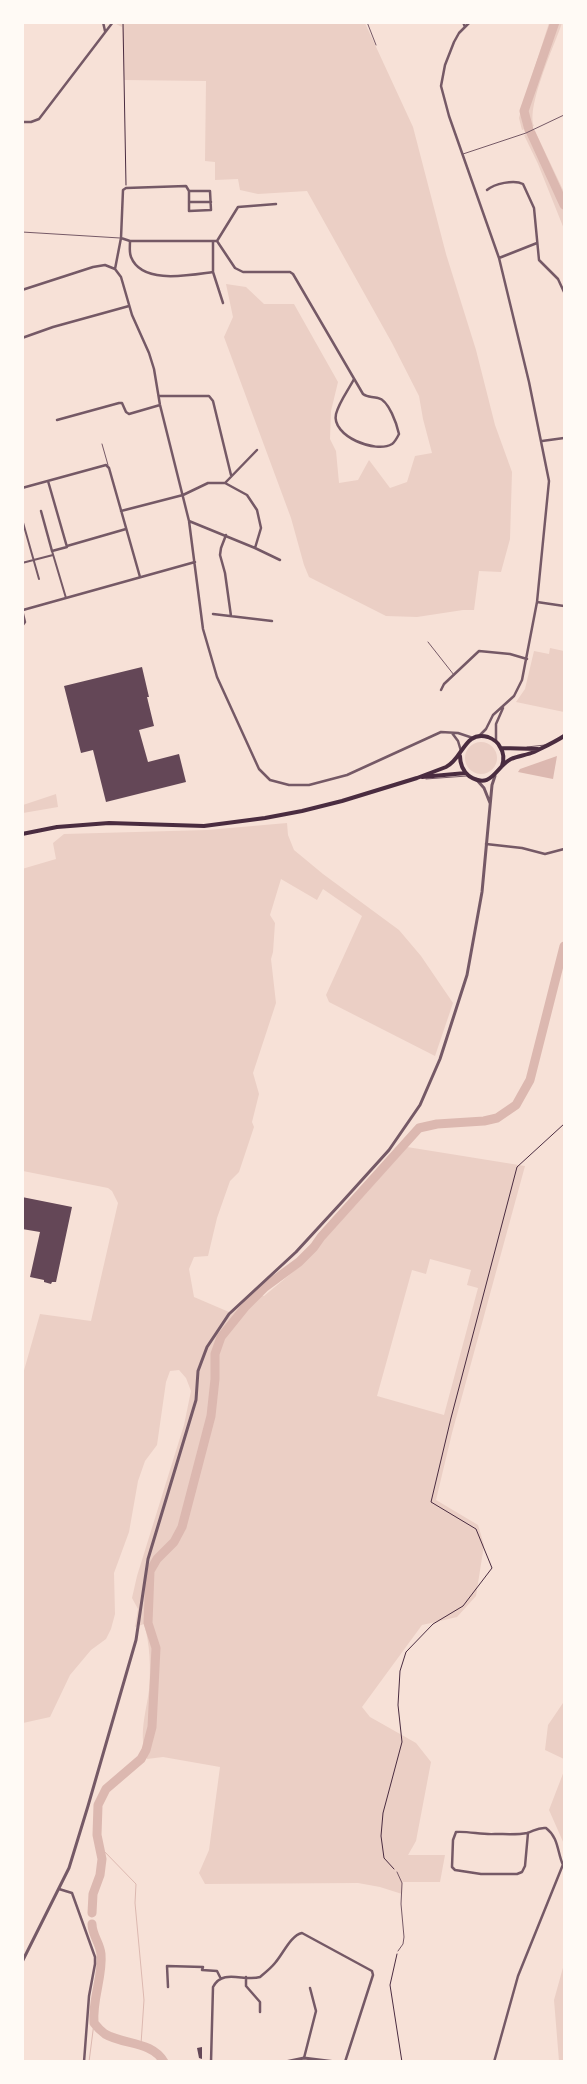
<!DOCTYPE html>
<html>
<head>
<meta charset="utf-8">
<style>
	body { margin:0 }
	#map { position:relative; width:587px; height:2084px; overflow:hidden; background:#f7e1d7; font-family:Manrope,sans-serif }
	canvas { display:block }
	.frame { position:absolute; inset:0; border:24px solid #fffaf5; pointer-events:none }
</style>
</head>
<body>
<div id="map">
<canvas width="587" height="2084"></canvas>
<div class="frame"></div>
</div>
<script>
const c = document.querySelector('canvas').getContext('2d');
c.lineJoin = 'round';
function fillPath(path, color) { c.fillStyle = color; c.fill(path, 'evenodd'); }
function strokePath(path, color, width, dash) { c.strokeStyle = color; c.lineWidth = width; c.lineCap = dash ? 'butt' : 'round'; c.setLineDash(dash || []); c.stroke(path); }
fillPath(new Path2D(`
	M 117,22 L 365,23 L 413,127 L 446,254 L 476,350 L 495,425 L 512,472 L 510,539 L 501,572 L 479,571 L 474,610 L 463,610 L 417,617 L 386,616 L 309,577 L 304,565 L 291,518 L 224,337 L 233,317 L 226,284 L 246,287 L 264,304 L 294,304 L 338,382 L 331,411 L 330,439 L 336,451 L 339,483 L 358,480 L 369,460 L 390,488 L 407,482 L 415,456 L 432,453 L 423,419 L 419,396 L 392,343 L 307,191 L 258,194 L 240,190 L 238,179 L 215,180 L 215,162 L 205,161 L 206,81 L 124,80 L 122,27 L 116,24 Z
	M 549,23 L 562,23 C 555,44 526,107 534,126 L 522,130 L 519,118 L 521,110 Z
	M 535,131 L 564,192 L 564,229 L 538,164 L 524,135 Z
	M 550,648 L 564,651 L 564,712 L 516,702 L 525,689 L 534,651 L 549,654 Z
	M465 758a16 16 0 1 1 32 0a16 16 0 1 1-32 0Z
	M 56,794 L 58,807 L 23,813 L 23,805 Z
	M 287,823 L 288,835 L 294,850 L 323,874 L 399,930 L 421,956 L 453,1003 L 435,1056 L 329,1002 L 326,995 L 362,916 L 323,889 L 317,900 L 281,879 L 270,915 L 275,923 L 273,952 L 271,959 L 276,1003 L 253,1073 L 259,1094 L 252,1122 L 254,1127 L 239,1172 L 230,1181 L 217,1218 L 208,1256 L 194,1257 L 189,1269 L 194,1297 L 229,1312 L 253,1292 L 264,1296 L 300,1266 L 407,1147 L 525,1166 L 452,1433 L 436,1500 L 478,1525 L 484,1545 L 476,1596 L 457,1617 L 422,1625 L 362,1707 L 370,1717 L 416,1743 L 431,1762 L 416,1841 L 408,1855 L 445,1855 L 440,1882 L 403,1882 L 403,1878 L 402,1894 L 380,1887 L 358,1883 L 205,1884 L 199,1873 L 209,1850 L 220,1767 L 163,1757 L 147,1759 C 138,1736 146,1713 149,1690 C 151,1668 150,1644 144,1624 L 135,1627 L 138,1609 L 132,1598 L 137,1576 L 184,1425 L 191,1391 L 186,1378 L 179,1370 L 170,1371 L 166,1382 L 157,1445 L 145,1461 L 138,1481 L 129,1532 L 114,1573 L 115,1614 L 111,1629 L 106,1639 L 91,1650 L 70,1675 L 50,1717 L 23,1723 L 23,1374 L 40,1314 L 91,1321 L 118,1203 L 112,1191 L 108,1188 L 23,1171 L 22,869 L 56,859 L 53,843 L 64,834 L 207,830 ZM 430,1259 L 471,1270 L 467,1285 L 478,1288 L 444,1415 L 377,1396 L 412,1270 L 426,1274 Z
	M 563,1703 L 564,1703 L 564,1759 L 545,1750 L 548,1725 Z
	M 564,1771 L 564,1844 L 549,1810 Z
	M 564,1964 L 564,2061 L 559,2061 L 554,2000 Z`), '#ebcfc5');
fillPath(new Path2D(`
	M 557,756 L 553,779 L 518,772 L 520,769 Z`), '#dcb8b0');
strokePath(new Path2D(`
	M 101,1848 L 136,1884 L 135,1903 L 144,2000 L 141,2044
	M 89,2062 L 94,2023`), '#dcb8b0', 1);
strokePath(new Path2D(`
	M 529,130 L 524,111 L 555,22
	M 531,133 L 564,205
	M 92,1913 L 93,1894 L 100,1875 L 102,1859 L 97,1835 L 98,1805 L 106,1789 L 141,1759 L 146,1750 L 152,1727 L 156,1648 L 148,1623 L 150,1571 L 157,1559 L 174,1542 L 182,1527 L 211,1416 L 215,1379 L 215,1354 L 221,1337 L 246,1306 L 265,1287 L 299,1262 L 314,1247 L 321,1237 L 419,1128 L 437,1124 L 484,1121 L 497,1118 L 516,1105 L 530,1080 L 564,946
	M 92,1924 C 92,1935 100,1943 101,1954 C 103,1977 92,1998 94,2023 C 97,2027 101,2031 105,2034 C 124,2045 152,2041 164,2062`), '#dcb8b0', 9);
fillPath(new Path2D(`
	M 142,667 L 149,697 L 147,697 L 154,726 L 139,730 L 148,762 L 179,754 L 186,782 L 106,802 L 93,750 L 81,753 L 64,686 Z
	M 22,1197 L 72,1207 L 56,1282 L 52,1282 L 51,1284 L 44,1282 L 44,1280 L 30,1277 L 40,1232 L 22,1229 Z
	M 202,2047 L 202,2059 L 199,2058 L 197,2048 Z`), '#644757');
strokePath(new Path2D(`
	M 123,22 L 126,185
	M 394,1869 L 384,1858 L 381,1836 L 383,1813 L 402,1742 L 398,1705 L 400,1671 L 406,1652 L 433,1624 L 463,1606 L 492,1568 L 476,1529 L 431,1502 L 451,1418 L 517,1167 L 564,1124
	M 397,1954 L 390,1985 L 402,2062`), '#4a2c40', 1);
strokePath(new Path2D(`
	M 367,22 L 376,45
	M 463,154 L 526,133 L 564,115
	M 22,232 L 120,238
	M 102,444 L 108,465
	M 428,642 L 454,675
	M 527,747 L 545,745
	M 426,779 L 467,776
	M 397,1872 L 402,1883 L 401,1904 L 404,1937 L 403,1944 L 398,1951`), '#755966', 1);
strokePath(new Path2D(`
	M 22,519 L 39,579
	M 52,551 L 66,598
	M 22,563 L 53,555`), '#755966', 2);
strokePath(new Path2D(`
	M 103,22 L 105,31
	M 463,22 L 465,27
	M 470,22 L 459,33 L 454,42 L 445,65 L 441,86 L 449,116 L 499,258 L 529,382 L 549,481 L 537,602 L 522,680 L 514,696 L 493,715 L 486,729 L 479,736
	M 22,122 L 31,122 L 39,119 L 113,22
	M 487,190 C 494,184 514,179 523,184 L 534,208 L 539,260 L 558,279 L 564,292
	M 189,202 L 211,202
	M 121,238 L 123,190 L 126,188 L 186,186 L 189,191 L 189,211 L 211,210 L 210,191 L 189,191
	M 130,241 C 130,246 129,252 131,257 C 142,285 190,275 213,272
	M 213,241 L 213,272 L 223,303
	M 217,241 L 238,207 L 276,204
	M 499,258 L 537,243
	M 115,269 L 121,238 L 130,241 L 217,241 L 235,268 L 243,272 L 290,272 L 293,274 L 363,394 C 368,398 372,396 378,398 C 389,400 397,425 399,434 C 397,438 395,442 392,444 C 376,454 331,436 336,414 C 339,402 349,389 354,379
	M 22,290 L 93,267 L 105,265 L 115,269 L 121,277 L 132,315 L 149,353 L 154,369 L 160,405 L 189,521 L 203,629 L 217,677 L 259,769 L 270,780 L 289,785 L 309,785 L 347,775 L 441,732 L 458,733 L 473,738
	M 22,338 L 53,327 L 129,306
	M 159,396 L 209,396 L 213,401 L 231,475
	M 57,420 L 119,403 L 122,403 L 126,412 L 129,414 L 160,405
	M 542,441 L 564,438
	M 225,483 L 257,450
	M 22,488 L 106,465 L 109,468 L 140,577
	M 41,511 L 52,551 L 67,547 L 48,481
	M 121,511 L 183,495 L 208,483 L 225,483 L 247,495 L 257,510 L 261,528 L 255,548
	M 189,521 L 255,548 L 280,560
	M 226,535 L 221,548 L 220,555 L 225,573 L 231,616
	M 67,546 L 126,529
	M 537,602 L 564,606
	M 22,610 L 25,622 L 22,626
	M 23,610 L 195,562
	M 213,614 L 272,621
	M 441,690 L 444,684 L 479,651 L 510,654 L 527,659
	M 452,733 L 458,741 L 461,751
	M 496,740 L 496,724 L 503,708
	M 486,844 L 522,848 L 545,854 L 564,849
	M 22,850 L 22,856
	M 528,1833 L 525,1866 L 522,1872 L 517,1874 L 481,1874 L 455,1870 L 452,1867 L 453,1840 L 456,1832 C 469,1831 482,1835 495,1834 C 505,1834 518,1835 527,1833 C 534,1831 538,1827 546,1828 C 559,1838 557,1852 563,1865
	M 59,1889 L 72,1893 L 95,1957 L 95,1964 L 89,1996 L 84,2062
	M 246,1977 L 246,1986 L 260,2002 L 260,2012
	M 168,1987 L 167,1966 L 203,1967 L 202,1970 L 217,1971 L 220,1977
	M 304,2058 L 316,2011 L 310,1988
	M 211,2062 L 213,1987 C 223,1968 244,1982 260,1977 C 266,1972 271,1968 275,1963 C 283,1954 291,1935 302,1933 L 372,1971 L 373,1975 L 345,2062
	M 494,2062 L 518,1976 L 564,1862`), '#755966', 2.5);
strokePath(new Path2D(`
	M 476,779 L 484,788 L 490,803
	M 22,1962 L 69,1868 L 88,1806 L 136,1640 L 148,1559 L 196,1400 L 198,1371 L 207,1347 L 229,1314 L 296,1252 L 342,1202 L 389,1150 L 420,1105 L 440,1059 L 467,975 L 482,892 L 492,785 L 495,776
	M 173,2062 L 174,2062
	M 285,2062 L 304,2058 L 336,2062`), '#755966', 3);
strokePath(new Path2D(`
	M 501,748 L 538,749
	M 460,756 C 460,764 463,771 469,776 C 492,791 496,766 511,759 C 518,756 527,755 534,752 C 544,747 555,742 564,736
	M 422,777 L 466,773
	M 22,834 L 57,827 L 109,823 L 204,826 L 265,818 L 302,811 L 342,801 L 417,778 L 446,767 C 463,759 464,730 488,737 C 493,739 498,742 500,747 C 504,753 504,760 502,766`), '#4a2c40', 4);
</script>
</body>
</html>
